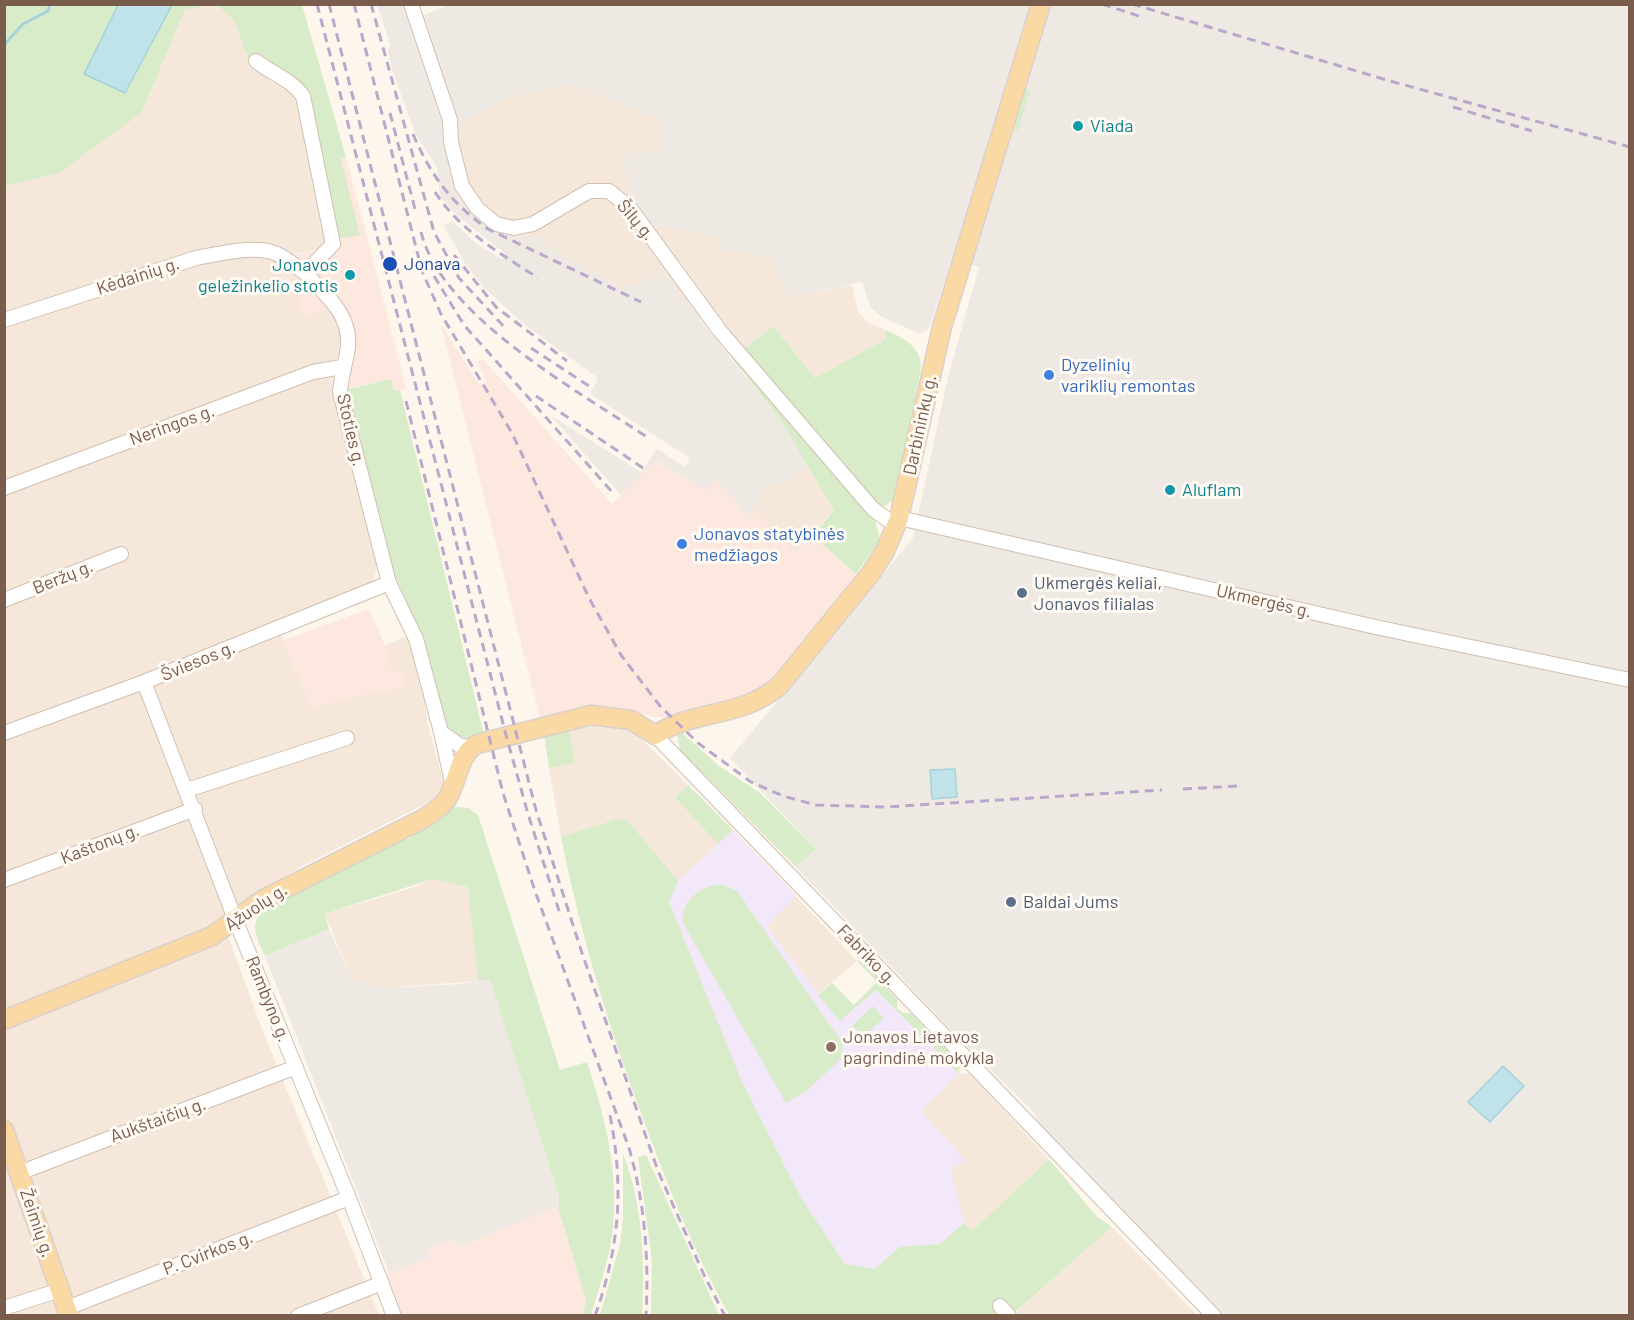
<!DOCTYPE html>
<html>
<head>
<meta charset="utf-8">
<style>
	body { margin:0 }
	#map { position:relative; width:1634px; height:1320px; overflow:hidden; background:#fdf6ec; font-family:Barlow,sans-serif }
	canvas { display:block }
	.frame { position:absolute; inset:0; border:6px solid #7a5c4d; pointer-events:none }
</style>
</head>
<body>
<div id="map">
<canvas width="1634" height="1320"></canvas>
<div class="frame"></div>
</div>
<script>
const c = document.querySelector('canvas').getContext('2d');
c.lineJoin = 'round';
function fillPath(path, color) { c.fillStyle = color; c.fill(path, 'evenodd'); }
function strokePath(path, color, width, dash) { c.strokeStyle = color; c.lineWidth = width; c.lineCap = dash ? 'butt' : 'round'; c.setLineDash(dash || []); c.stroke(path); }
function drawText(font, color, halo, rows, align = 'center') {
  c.font = font + ' Barlow,sans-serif'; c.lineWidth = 6; c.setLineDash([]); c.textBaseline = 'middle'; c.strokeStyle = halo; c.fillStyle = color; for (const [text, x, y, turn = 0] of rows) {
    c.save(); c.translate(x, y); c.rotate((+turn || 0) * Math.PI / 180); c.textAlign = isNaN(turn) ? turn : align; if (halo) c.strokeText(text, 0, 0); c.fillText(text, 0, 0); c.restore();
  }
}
fillPath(new Path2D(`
	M 209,5 L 217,5 L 234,21 L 249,60 L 289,84 L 301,102 L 330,240 L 324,249 L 290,254 L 341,326 L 343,339 L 340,352 L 335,360 L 327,363 L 378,565 L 372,583 L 275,622 L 312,707 L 392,673 L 385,645 L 408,635 L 424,688 L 427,722 L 444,783 L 435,799 L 302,866 L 221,917 L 262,1029 L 379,1315 L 5,1316 L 5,186 L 59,173 L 166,53 L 185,10 Z
	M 573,85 L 658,118 L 662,150 L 623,154 L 650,224 L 721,237 L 719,248 L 771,258 L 789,298 L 852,285 L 858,312 L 869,323 L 886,330 L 886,339 L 815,378 L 773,326 L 732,358 L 703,320 L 622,289 L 533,236 L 507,234 L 487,224 L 466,207 L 452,189 L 444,131 L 513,96 Z
	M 809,466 L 834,510 L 794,555 L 753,509 L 764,488 L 792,478 Z
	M 593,723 L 623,726 L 638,736 L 688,785 L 675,799 L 718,843 L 733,830 L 857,961 L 818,994 L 959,1074 L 970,1073 L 1049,1159 L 972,1231 L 940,1244 L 845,1264 L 801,1199 L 612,820 L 561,837 L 549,768 L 575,763 L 569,728 Z
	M 432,879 L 469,887 L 478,981 L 384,988 L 352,980 L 325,914 L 412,888 Z
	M 1112,1227 L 1197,1315 L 1012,1316 L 1023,1306 Z`), '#f5e8da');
fillPath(new Path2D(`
	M 346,157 L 385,306 L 406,389 L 394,392 L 391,379 L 334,392 L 327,363 L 335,360 L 340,352 L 343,339 L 341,326 L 335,315 L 328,310 L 302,316 L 290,255 L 324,249 L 330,240 L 341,158 Z
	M 441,325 L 480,385 L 486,381 L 477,362 L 483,359 L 612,504 L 657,460 L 706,491 L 716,480 L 749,516 L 753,509 L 794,555 L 813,536 L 856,574 L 815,631 L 768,685 L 755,694 L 678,716 L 659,718 L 609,706 L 590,707 L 541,722 Z
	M 369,609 L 385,645 L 392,672 L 402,670 L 405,686 L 312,707 L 283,640 Z
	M 558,1207 L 586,1302 L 583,1315 L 398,1315 L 382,1275 L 430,1258 L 427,1250 L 454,1239 L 457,1247 Z`), '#fde8e0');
fillPath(new Path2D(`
	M 451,4 L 1629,5 L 1629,1315 L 1224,1315 L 1040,1126 L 1033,1111 L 975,1055 L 796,867 L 816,849 L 730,758 L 913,538 L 948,377 L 979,267 L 952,258 L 930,326 L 926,331 L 919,333 L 882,317 L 871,308 L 862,282 L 789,298 L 771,258 L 719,248 L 721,237 L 650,224 L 630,202 L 623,154 L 662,150 L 658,118 L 573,85 L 513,96 L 444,131 L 452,189 L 466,207 L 487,224 L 507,234 L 533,236 L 622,289 L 663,273 L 782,422 L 809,466 L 792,478 L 765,488 L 749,517 L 716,480 L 706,491 L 657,460 L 621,495 L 550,415 L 641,472 L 657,449 L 685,467 L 690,458 L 590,394 L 598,378 L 525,325 L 486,290 L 466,265 L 444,226 L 452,221 L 477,244 L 502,259 L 506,254 L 456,215 L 440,196 L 437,167 L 416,135 L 392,70 L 388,52 L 390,44 L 377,5 L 406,5 L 412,20 Z
	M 329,929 L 352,980 L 384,988 L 462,984 L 490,978 L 559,1197 L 558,1207 L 457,1247 L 454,1239 L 427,1250 L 430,1258 L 389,1273 L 265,956 Z`), '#efe9e4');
fillPath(new Path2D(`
	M 733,830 L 796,895 L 767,927 L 840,1021 L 876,990 L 959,1074 L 921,1111 L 965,1160 L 951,1170 L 964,1223 L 940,1244 L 900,1247 L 874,1269 L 845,1264 L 801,1199 L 742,1082 L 669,902 L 678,881 Z`), '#f3e8fa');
fillPath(new Path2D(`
	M 5,5 L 118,5 L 95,50 L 154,39 L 172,5 L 209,5 L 185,10 L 141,113 L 59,173 L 5,186 Z
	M 217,5 L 302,5 L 346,157 L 341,159 L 360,235 L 330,240 L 301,102 L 289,84 L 263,73 L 249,60 L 234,21 Z
	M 1022,88 L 1030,90 L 1018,130 L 1014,131 L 1012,129 Z
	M 773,326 L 815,378 L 886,339 L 886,330 C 904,338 920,346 921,367 L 900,480 L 894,500 L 881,508 L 875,520 L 880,540 L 856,574 L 813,536 L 834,510 L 782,422 L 732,358 Z
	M 391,379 L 394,391 L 400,390 L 484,735 L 464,739 L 457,736 L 445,723 L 422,636 L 391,566 L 344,390 Z
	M 569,728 L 575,763 L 549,768 L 544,735 Z
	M 680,731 L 719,766 L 759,792 L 816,849 L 796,867 L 680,750 L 677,734 Z
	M 688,785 L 733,830 L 718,844 L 675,798 Z
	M 455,807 L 468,808 L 478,815 L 560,1070 L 587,1062 C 607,1123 622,1184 610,1249 C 605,1271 597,1294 591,1315 L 583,1315 L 586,1301 L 558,1207 L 559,1197 L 490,979 L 478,981 L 468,887 L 432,879 L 325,914 L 329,929 L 265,956 C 258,940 249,927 261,912 L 364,858 L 410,838 Z
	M 626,819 L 678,881 L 669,902 L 742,1082 L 801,1198 L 845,1264 L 874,1269 L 900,1247 L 940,1244 L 964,1223 L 972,1231 L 1049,1159 L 1096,1216 L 1112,1227 L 1012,1315 L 729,1315 C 695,1254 669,1189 645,1124 C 609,1029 581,937 561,837 L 613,820 Z
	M 720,884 L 737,891 L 843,1044 L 841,1059 L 805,1092 L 786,1103 L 683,923 C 680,902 700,886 720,884 Z
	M 860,960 L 898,1000 L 897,1008 L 903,1013 L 911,1013 L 960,1064 L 959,1074 L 876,990 L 840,1021 L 818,995 L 832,983 L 854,1005 L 877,982 L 857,961 Z
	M 873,1006 L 884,1018 L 863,1037 L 852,1026 Z
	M 623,1154 C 643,1204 645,1263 642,1315 L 600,1315 L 620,1245 L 623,1218 Z
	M 646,1155 L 719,1315 L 651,1315 L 652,1261 L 638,1157 Z`), '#d8ecc9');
const water = new Path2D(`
	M 118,5 L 172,5 L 125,93 L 84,74 Z
	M 955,769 L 957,797 L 932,799 L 930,770 Z
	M 1503,1066 L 1524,1086 L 1490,1122 L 1468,1102 Z`);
fillPath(water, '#bfe3e8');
strokePath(water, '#a5d3da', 1.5);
strokePath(new Path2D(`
	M 4,45 L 23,24 L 48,11 L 50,4`), '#a5d3da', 3);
const minor = new Path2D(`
	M 411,4 L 450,120 L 451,142 L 462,186 L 477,208 L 496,224 L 514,228 L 533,224 L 589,191 L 609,191 L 630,208 L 720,331 L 873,509 L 896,526
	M 256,61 C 272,74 291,79 303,96 L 333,244 L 305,273 C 325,294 351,314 348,347 C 346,362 341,377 340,392 L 389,583 L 416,639 L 441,732 L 459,745 L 470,748
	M 4,320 L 196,258 C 218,254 246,247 268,251 C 282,254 294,265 305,273
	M 4,488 L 313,372 L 342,367
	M 899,518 L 1380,628 L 1630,680
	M 4,600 L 121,554
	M 144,682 L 235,919 L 349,1198 L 394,1316
	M 441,732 L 453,786
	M 4,733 L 144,682 L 389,583
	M 655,735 L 1214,1316
	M 187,790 L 347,738
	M 4,880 L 195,809
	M 19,1173 L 296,1067
	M 1000,1306 L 1009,1316
	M 4,1308 L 60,1290
	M 67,1308 L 349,1198
	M 298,1316 L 382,1283`);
const major = new Path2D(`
	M 4,1020 L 212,936 L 262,900 L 421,820 C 429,815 438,810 444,803 C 459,785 456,756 477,744 L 591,715 L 631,720 L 655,735 C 698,708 741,719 780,685 L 871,573 L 885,551 L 899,518 L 942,327 L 1041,4
	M 4,1130 L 69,1316`);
strokePath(minor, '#d1beb0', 16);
strokePath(major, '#dad1cd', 21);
strokePath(minor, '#fff', 14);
strokePath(major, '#fbd9a5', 18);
strokePath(new Path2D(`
	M 317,4 L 506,735 L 528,814 L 561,917
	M 329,4 L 536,810 L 582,953 L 658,1171 L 704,1275 L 725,1316
	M 354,4 L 422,271 L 441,314 L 512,433 L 589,598 L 621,655 L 660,706 L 698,743 L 751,782 L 783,796 L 816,805 L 885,807 L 1162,790
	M 371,4 L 434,232 L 459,278 L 507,330
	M 1102,4 L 1142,17
	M 1132,4 L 1390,81 L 1630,147
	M 1453,107 L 1532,131
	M 390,113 L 415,209
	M 413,134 C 431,176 451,203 488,229 L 641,302
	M 435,192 C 460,231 500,253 538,278
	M 421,232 C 442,317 580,392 650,439
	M 454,255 L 496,307 L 567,361
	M 434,276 L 464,325 L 613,493
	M 531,348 L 589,386
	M 536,396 L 643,468
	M 406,401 L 503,793 L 535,891 L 629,1148 C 645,1204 649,1258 646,1316
	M 1183,789 L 1238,786
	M 595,1316 C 620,1245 624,1188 610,1115`), '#b9a8c9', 3, [9, 6]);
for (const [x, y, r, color] of [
	[1078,126,6,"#0f9aa8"],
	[390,264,8,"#1a4fb4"],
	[350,275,6,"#0f9aa8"],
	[1049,375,6,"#3f7fe0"],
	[1170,490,6,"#0f9aa8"],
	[682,544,6,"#3f7fe0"],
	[1022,593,6,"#5c6f8a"],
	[1011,902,6,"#5c6f8a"],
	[831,1047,6,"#8d6e63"]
]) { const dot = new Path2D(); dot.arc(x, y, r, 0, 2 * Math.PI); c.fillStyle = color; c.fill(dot); strokePath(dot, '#fffaf3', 2); }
drawText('18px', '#0d838f', '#fffaf3', [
	["Viada",1090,126],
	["Jonavos",338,265,"right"],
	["geležinkelio stotis",338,286,"right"],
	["Aluflam",1182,490]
], 'left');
drawText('18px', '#7a5c4d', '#fffaf3', [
	["Šilų g.",636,220,49],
	["Kėdainių g.",138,276,-18],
	["Neringos g.",172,425,-20],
	["Darbininkų g.",920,425,-78],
	["Stoties g.",351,430,77],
	["Beržų g.",63,577,-22],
	["Ukmergės g.",1264,601,13],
	["Šviesos g.",198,661,-22],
	["Kaštonų g.",100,844,-21],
	["Ąžuolų g.",256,907,-33],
	["Fabriko g.",867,955,46],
	["Rambyno g.",268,999,68],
	["Aukštaičių g.",158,1120,-20],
	["Žeimių g.",37,1223,71],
	["P. Cvirkos g.",208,1253,-21]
]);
drawText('18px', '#164399', '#fffaf3', [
	["Jonava",404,264]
], 'left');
drawText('18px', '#366cbe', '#fffaf3', [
	["Dyzelinių",1061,365],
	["variklių remontas",1061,386],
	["Jonavos statybinės",694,534],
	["medžiagos",694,555]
], 'left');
drawText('18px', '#4e5e75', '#fffaf3', [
	["Ukmergės keliai,",1034,583],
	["Jonavos filialas",1034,604],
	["Baldai Jums",1023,902]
], 'left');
drawText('18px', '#785e54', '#fffaf3', [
	["Jonavos Lietavos",843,1037],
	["pagrindinė mokykla",843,1058]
], 'left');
</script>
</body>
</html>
